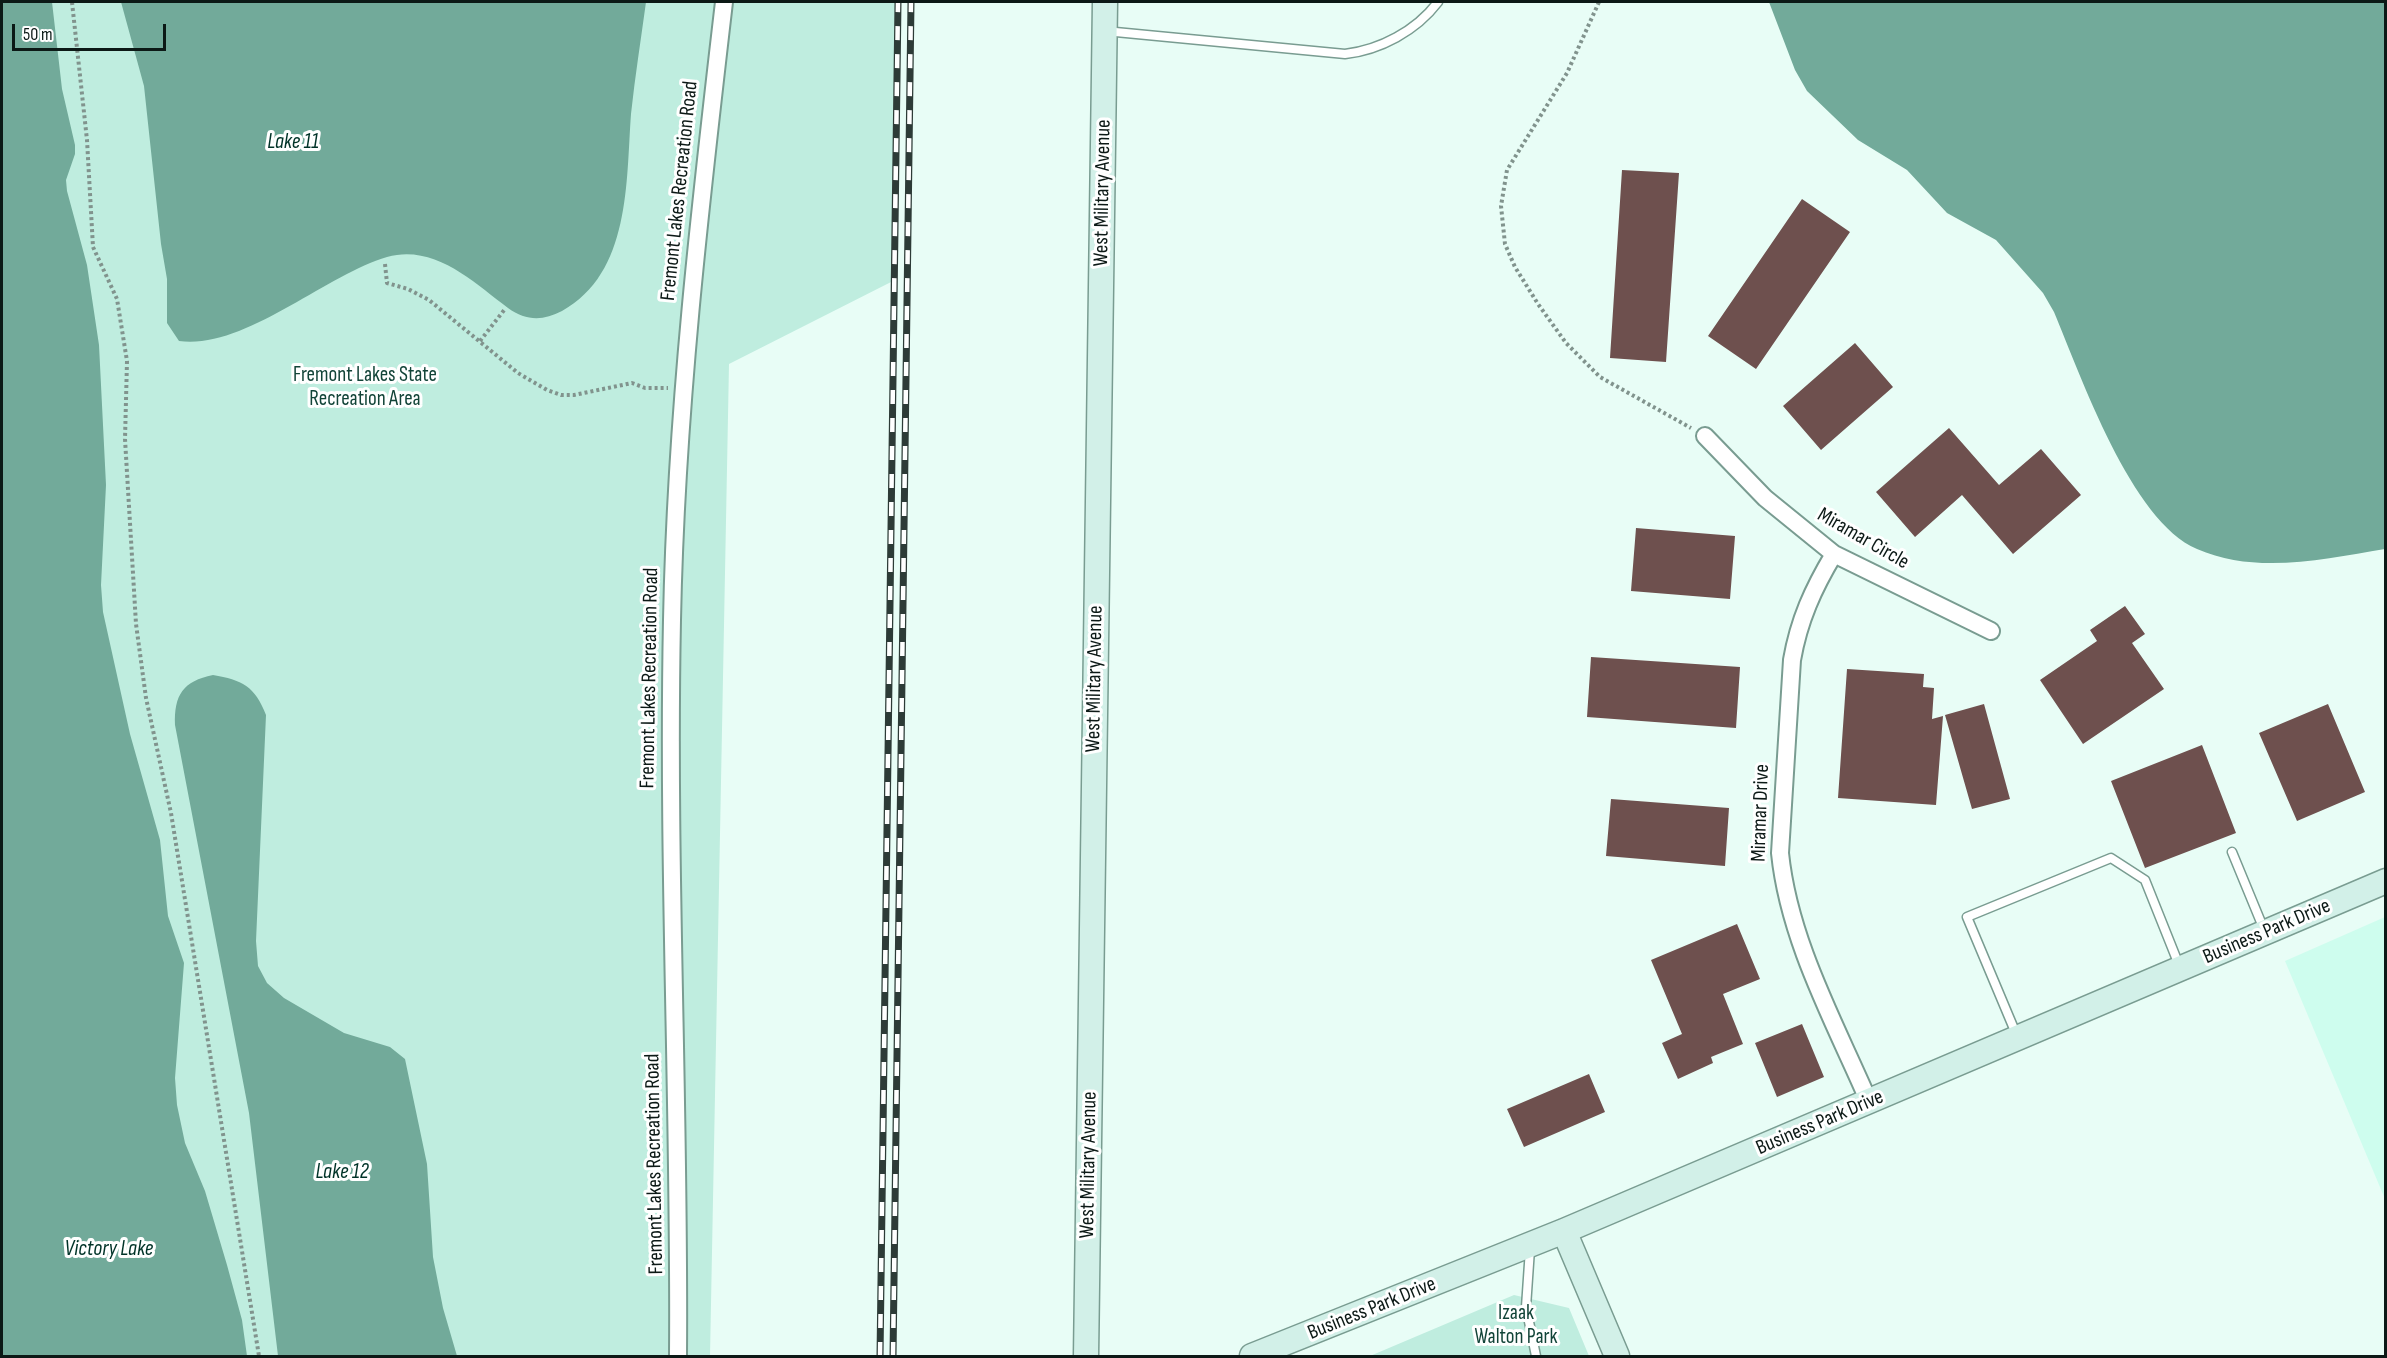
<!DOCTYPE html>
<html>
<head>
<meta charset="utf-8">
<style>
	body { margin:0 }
	#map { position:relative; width:2387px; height:1358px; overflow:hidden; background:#e8fdf6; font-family:"Sofia Sans Condensed",sans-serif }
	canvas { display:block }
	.frame { position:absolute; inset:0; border:3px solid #0c1916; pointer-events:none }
	.scale { position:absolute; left:12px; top:24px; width:154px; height:27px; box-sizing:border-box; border:3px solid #0c1916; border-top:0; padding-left:8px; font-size:18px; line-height:21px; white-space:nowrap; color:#0c1916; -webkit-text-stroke:4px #fff; paint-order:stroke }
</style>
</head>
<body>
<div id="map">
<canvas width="2387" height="1358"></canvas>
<div class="frame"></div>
<div class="scale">50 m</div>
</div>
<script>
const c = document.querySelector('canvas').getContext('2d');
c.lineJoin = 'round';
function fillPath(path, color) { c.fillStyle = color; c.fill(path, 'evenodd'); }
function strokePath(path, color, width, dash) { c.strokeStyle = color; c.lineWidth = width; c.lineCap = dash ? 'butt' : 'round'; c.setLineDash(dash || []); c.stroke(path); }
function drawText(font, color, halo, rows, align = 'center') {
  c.font = font + ' "Sofia Sans Condensed",sans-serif'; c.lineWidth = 6; c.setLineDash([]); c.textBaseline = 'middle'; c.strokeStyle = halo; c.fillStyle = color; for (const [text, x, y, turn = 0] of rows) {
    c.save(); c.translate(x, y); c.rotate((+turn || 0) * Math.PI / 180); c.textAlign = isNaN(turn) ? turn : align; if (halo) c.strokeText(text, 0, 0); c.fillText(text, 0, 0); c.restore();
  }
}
fillPath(new Path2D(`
	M 2385,917 L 2385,1199 L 2285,961 Z`), '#cefdee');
fillPath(new Path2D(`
	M 2,2 L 898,2 L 895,280 L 729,364 L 710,1356 L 2,1356 Z
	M 1514,1295 L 1569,1308 L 1589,1356 L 1370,1356 Z`), '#bfeddf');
fillPath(new Path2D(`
	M 2,2 L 52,2 L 62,89 L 75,145 L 75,154 L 66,180 L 67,191 L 87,265 L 99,345 L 106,485 L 101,585 L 103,612 L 130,734 L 160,840 L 168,916 L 184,963 L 175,1078 L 177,1105 L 185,1143 L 205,1191 L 227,1265 L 242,1320 L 247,1356 L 2,1356 Z
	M 121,2 L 646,2 C 641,39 635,76 631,114 C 626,181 631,273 562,311 C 543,321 526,321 508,308 C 473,282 435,244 387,257 C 325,275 244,350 179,341 L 167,323 L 167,279 L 161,244 L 144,86 Z
	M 1769,2 L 2385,2 L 2385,549 C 2325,559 2256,575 2197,549 C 2131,521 2081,376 2054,312 L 2043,293 L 1996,240 L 1947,213 L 1907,170 L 1858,140 L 1807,91 L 1795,70 Z
	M 213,675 C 242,680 255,686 266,715 L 256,941 L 258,966 L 267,983 L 284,998 L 344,1033 L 390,1047 L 405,1059 L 427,1164 L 433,1257 L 443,1308 L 457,1356 L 278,1356 L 249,1113 L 175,725 C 174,695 183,681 213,675 Z`), '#72aa9a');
fillPath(new Path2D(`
	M 1622,170 L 1679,173 L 1666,362 L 1610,358 Z
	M 1802,199 L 1850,232 L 1756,369 L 1708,336 Z
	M 1855,343 L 1893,387 L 1821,450 L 1783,406 Z
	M 1949,428 L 1999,485 L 2041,449 L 2081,495 L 2013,554 L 1962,495 L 1915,537 L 1876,492 Z
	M 1636,528 L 1735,536 L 1730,599 L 1631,591 Z
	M 2125,606 L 2145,634 L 2132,643 L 2164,689 L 2083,744 L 2040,680 L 2097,641 L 2090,630 Z
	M 1591,657 L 1740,667 L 1736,728 L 1587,717 Z
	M 1847,669 L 1924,674 L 1923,687 L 1934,688 L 1932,719 L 1943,716 L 1936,805 L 1838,798 Z
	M 1984,704 L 2010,799 L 1972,809 L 1945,715 Z
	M 2328,704 L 2365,792 L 2297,821 L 2259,733 Z
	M 2202,745 L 2236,833 L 2145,868 L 2111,781 Z
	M 1611,799 L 1729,808 L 1725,866 L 1606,856 Z
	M 1737,924 L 1760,979 L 1723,994 L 1743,1044 L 1711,1057 L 1713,1063 L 1678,1079 L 1662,1043 L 1682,1034 L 1651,960 Z
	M 1802,1024 L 1824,1077 L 1777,1097 L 1755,1043 Z
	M 1589,1074 L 1605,1112 L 1524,1147 L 1507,1109 Z`), '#6e504e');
const lane = new Path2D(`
	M 1105,31 L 1345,54 C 1380,50 1416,31 1438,2
	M 2232,852 L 2265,932
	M 2017,1036 L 1967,917 L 2111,858 L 2145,880 L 2179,965
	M 1530,1249 L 1526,1307 L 1536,1356`);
const street = new Path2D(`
	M 1705,436 L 1765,498 L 1834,554 L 1991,631
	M 1834,554 C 1813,589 1799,620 1792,660 L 1780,853 C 1789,941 1835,1023 1869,1102
	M 678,1356 C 680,1111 667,865 672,620 C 676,413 700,207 724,2`);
const secondary = new Path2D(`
	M 1564,1231 L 1617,1356
	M 1086,1356 L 1105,2
	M 1252,1356 L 1564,1231 L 2386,881`);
strokePath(lane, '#799c91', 11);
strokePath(street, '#799c91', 20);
strokePath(secondary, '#799c91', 27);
strokePath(new Path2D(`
	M 72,2 L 87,140 L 93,247 L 117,299 L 127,361 L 125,439 L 136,624 L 146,698 L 171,813 L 259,1356
	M 1599,2 L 1567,73 L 1507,170 L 1501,206 L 1505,244 L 1515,267 L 1538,304 L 1566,343 L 1600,377 L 1691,428
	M 385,264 L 387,283 L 408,289 L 429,300 L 518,373 L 547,390 L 561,395 L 574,395 L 632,383 L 645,388 L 668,388
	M 480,341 L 505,309`), '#81938d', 4, [3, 3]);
strokePath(lane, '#fff', 8);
strokePath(street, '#fff', 16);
strokePath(secondary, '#d2f0e8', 24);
const rail = new Path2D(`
	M 880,1356 L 898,2
	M 893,1356 L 911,2`);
strokePath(rail, '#2d3b37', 7);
strokePath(rail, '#fff', 4.5, [14]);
drawText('21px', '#0c1916', '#fff', [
	["Fremont Lakes Recreation Road",680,191,-84],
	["West Military Avenue",1103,193,-89],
	["Miramar Circle",1863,539,30],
	["Fremont Lakes Recreation Road",650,678,-89],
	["West Military Avenue",1095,679,-89],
	["Miramar Drive",1761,813,-88],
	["Business Park Drive",2267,932,-23],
	["Business Park Drive",1820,1123,-23],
	["Fremont Lakes Recreation Road",655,1164,-91],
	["West Military Avenue",1089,1165,-89],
	["Business Park Drive",1372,1309,-22]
]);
drawText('21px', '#124438', '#fff', [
	["Fremont Lakes State",365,376],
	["Recreation Area",365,400],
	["Izaak",1516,1314],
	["Walton Park",1516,1338]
]);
drawText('italic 22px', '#003328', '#fff', [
	["Lake 11",293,142],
	["Lake 12",342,1172],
	["Victory Lake",109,1249]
]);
</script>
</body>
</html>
